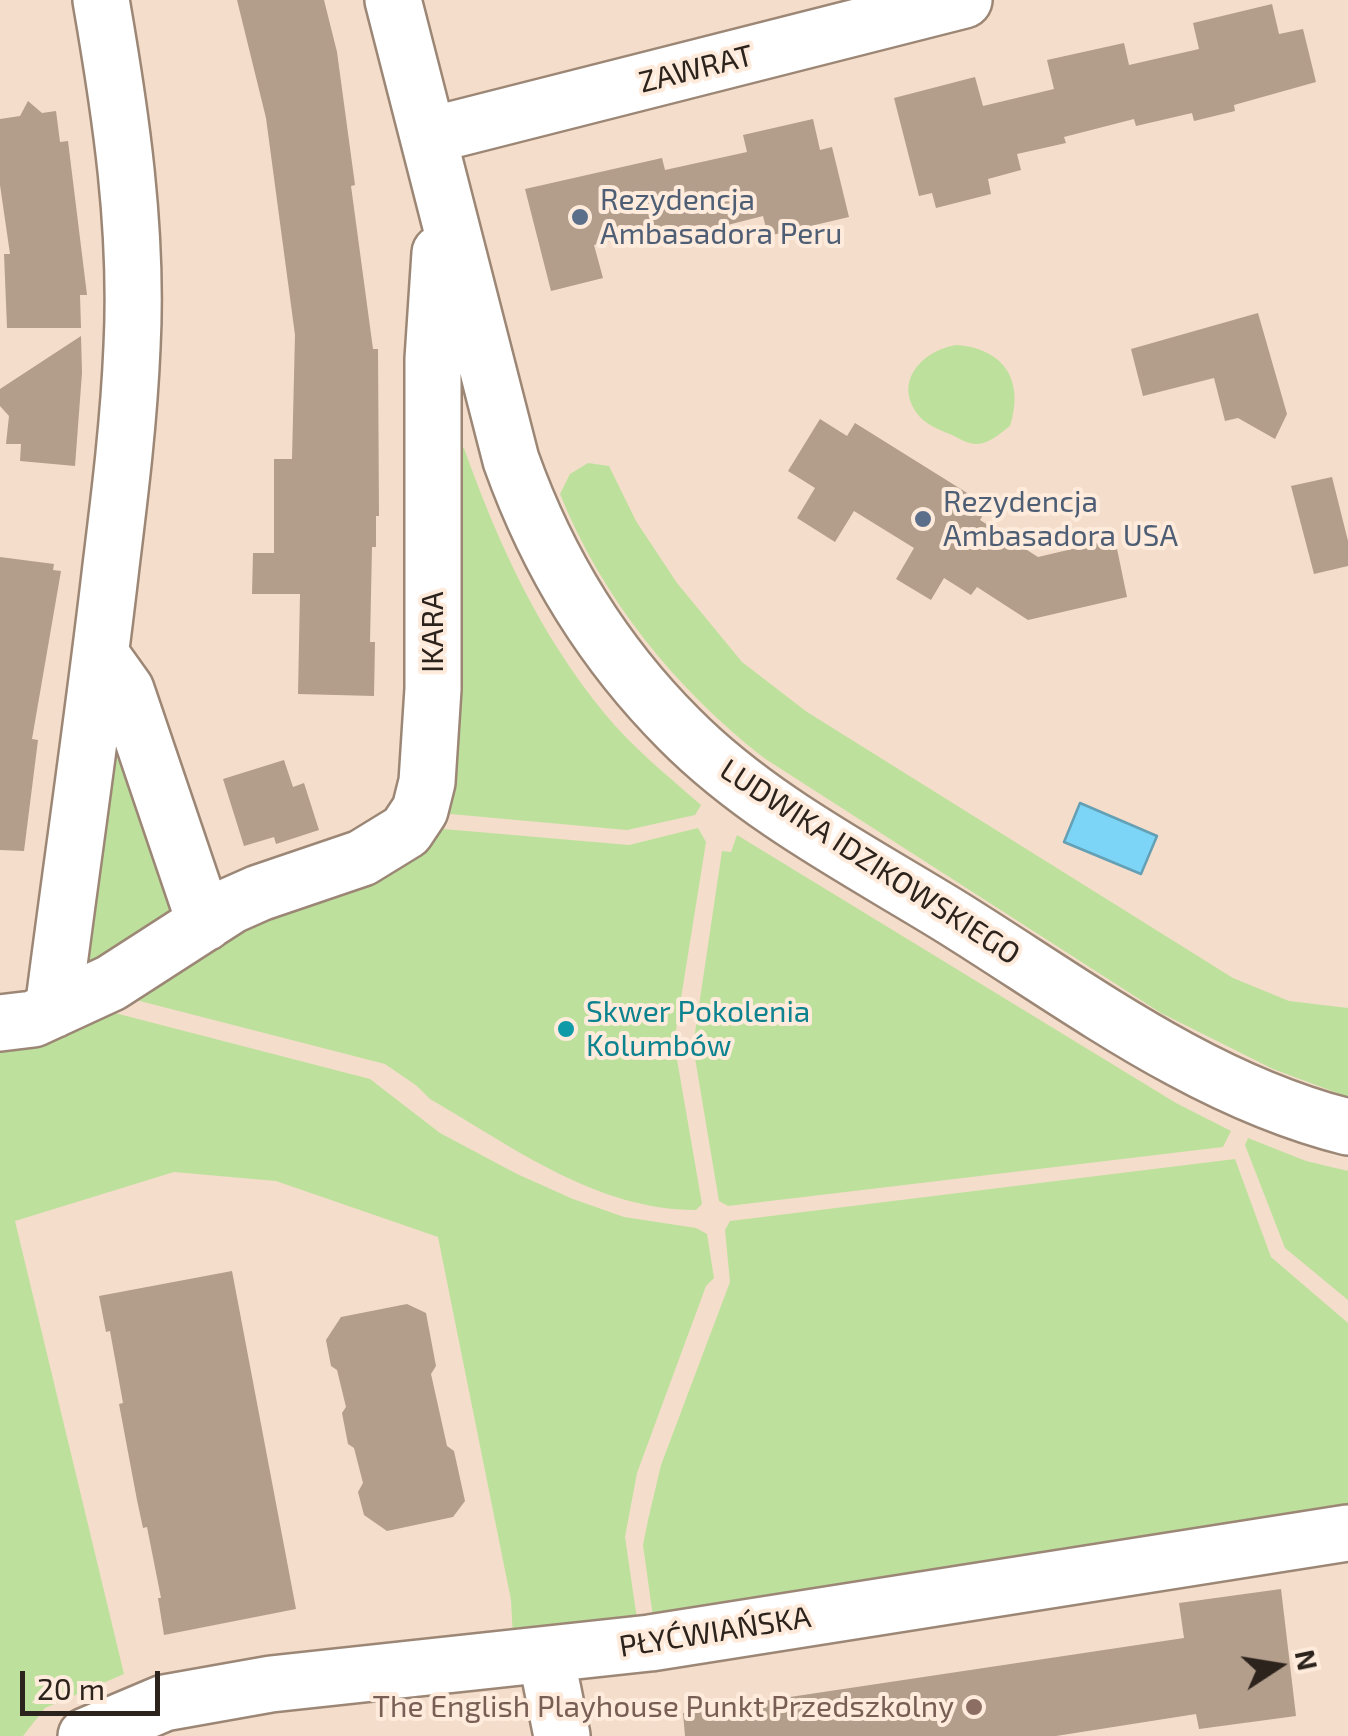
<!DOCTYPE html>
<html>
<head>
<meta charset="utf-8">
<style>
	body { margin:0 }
	#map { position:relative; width:1348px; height:1736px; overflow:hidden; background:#f4ddca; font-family:"Exo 2",sans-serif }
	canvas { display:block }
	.north { position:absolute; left:1228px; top:1616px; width:100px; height:100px; -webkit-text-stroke:8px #feebdc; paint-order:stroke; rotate:78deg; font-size:28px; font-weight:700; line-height:40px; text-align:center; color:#2c231c }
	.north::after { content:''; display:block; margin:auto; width:35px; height:45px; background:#2c231c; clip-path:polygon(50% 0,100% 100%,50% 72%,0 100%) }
	.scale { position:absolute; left:20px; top:1671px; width:140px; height:45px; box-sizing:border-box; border:5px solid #2c231c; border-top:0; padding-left:12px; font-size:30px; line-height:35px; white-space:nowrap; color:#2c231c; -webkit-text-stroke:8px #feebdc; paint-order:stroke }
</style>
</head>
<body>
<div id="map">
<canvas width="1348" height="1736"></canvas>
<div class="north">N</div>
<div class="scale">20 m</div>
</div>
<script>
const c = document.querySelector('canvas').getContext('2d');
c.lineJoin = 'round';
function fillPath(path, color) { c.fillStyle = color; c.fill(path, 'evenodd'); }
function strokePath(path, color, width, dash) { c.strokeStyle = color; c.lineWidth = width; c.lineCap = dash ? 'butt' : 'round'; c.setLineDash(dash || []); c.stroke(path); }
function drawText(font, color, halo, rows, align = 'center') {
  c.font = font + ' "Exo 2",sans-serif'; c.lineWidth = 8; c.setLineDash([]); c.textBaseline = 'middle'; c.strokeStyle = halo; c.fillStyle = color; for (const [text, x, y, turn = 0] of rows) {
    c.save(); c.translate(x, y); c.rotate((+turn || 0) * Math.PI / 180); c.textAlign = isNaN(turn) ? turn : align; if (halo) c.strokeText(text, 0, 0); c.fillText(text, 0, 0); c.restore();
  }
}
fillPath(new Path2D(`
	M 957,345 C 1006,349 1024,382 1010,426 C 1002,432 993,440 983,443 C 972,446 964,441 954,436 C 943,431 928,426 920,417 C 891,383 922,350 957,345 Z
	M 456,443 L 464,448 C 498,544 540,635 605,714 C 633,748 668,776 701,805 L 695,815 L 627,830 L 439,813 Z
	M 588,463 L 609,466 L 636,521 L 677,583 L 742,662 L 807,712 L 1233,978 L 1289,1001 L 1348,1008 L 1348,1097 L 1273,1069 L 1161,1013 L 764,758 C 675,688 603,600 560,494 L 570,474 Z
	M 116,759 L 123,761 L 172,910 L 169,916 L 93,965 L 86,963 L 111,760 Z
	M 432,828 L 629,845 L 698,828 L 706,842 L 674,1042 L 702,1204 L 696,1210 C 596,1210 513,1147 430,1099 L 417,1086 L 385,1064 L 132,999 L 237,929 Z
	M 737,835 L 1176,1103 L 1231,1131 L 1223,1147 L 728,1206 L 719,1201 L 693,1046 L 722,851 L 731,852 Z
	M 111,1012 L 370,1079 L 440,1133 L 517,1174 L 573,1199 L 624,1217 L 696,1228 L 707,1234 L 714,1278 L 706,1286 L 637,1473 L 625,1537 L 637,1619 L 513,1638 L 511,1600 L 438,1237 L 276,1181 L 174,1172 L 15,1221 L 124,1674 L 45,1708 L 23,1736 L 0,1736 L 0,1041 L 53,1042 Z
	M 1248,1138 L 1306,1161 L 1348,1171 L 1348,1300 L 1285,1248 L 1245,1145 Z
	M 1235,1159 L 1271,1257 L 1348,1323 L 1348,1513 L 653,1617 L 643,1545 L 648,1520 L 661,1465 L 730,1282 L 725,1230 L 730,1221 Z`), '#bde19d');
const water = new Path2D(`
	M 1080,803 L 1157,836 L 1141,874 L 1064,842 Z`);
fillPath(water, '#7cd5f6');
strokePath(water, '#64a0b5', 2.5);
fillPath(new Path2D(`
	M 237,0 L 324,0 L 337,52 L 355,185 L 351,186 L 373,349 L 378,349 L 379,516 L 376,516 L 376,547 L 372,547 L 370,642 L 375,642 L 374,696 L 298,694 L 300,594 L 252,594 L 253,553 L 274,553 L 274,459 L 292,459 L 295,335 L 266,118 Z
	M 1272,4 L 1279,34 L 1303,29 L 1316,82 L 1234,105 L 1235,111 L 1194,121 L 1192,113 L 1136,126 L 1134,119 L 1064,137 L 1066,143 L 1017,154 L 1021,170 L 988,179 L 991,194 L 936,208 L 932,193 L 919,196 L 894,98 L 975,77 L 983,106 L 1054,89 L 1047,60 L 1124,43 L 1129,65 L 1199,49 L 1193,23 Z
	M 28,101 L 42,113 L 56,111 L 60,142 L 68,141 L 87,295 L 80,295 L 81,328 L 7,328 L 4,254 L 10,254 L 0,185 L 0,119 L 20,116 Z
	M 813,119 L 820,150 L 832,147 L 849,217 L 768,236 L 763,216 L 680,237 L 677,226 L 635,235 L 594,245 L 603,278 L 551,291 L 525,189 L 662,158 L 665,170 L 747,152 L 743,135 Z
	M 1258,313 L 1287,414 L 1275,439 L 1238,418 L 1225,421 L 1214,378 L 1143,396 L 1131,349 Z
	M 81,336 L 82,373 L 75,466 L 20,461 L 21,444 L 6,444 L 9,416 L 0,406 L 0,389 Z
	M 820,419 L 847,436 L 855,423 L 988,506 L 980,520 L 1038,557 L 1115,539 L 1127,597 L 1028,620 L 977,587 L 971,595 L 944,578 L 931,600 L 896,579 L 914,548 L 854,511 L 835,542 L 797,518 L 815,488 L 788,471 Z
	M 1332,477 L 1348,541 L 1348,566 L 1314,574 L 1291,486 Z
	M 0,557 L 54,564 L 53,570 L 61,571 L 32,739 L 38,740 L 24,851 L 0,850 Z
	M 284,760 L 293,787 L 304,783 L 319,830 L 276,844 L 274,837 L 244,846 L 223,779 Z
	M 232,1271 L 296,1609 L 164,1635 L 158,1598 L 161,1598 L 147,1527 L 143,1528 L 137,1500 L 119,1404 L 123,1403 L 110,1331 L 106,1332 L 99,1296 Z
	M 407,1304 L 426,1313 L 436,1366 L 431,1374 L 447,1446 L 454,1451 L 465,1501 L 453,1517 L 387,1531 L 364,1515 L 358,1492 L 363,1483 L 354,1448 L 348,1444 L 342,1413 L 346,1407 L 337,1370 L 331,1366 L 326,1340 L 341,1317 Z
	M 1281,1589 L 1296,1716 L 1199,1729 L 1196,1714 L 1056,1736 L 685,1736 L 683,1713 L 1184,1638 L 1179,1603 Z`), '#b39d8b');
const minor = new Path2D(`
	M 393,0 L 511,460 C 547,561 603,653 679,729 C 757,808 859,860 953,918 C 1078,996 1203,1091 1348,1127
	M 428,136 L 964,0
	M 101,655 L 126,690 L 205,923
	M 53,1010 C 72,862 94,714 111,566 C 120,493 129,420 132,347 C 138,230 121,115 101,0
	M 0,1023 L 33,1019 L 111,983 L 232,905 L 259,893 L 362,858 L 406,831 L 420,810 L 427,782 L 433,689 L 433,359 L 440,253
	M 546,1656 L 562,1736
	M 86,1736 L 164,1703 L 271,1684 L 650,1643 L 1348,1533`);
strokePath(minor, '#9c8776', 60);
strokePath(minor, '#fff', 55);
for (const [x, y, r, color] of [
	[580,217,10,"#5c6f8a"],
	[923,519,10,"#5c6f8a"],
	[566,1029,10,"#0f9aa8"],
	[974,1707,10,"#8d6e63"]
]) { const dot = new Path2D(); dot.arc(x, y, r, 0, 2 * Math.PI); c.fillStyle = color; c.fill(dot); strokePath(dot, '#feebdc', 4); }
drawText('30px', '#2c231c', '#feebdc', [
	["ZAWRAT",696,69,-14],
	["IKARA",433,632,-90],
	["LUDWIKA IDZIKOWSKIEGO",870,862,33],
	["PŁYĆWIAŃSKA",715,1632,-9]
]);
drawText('30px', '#4e5e75', '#feebdc', [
	["Rezydencja",600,200],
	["Ambasadora Peru",600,234],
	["Rezydencja",943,502],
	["Ambasadora USA",943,536]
], 'left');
drawText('30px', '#0d838f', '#feebdc', [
	["Skwer Pokolenia",586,1012],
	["Kolumbów",586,1046]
], 'left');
drawText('30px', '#785e54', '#feebdc', [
	["The English Playhouse Punkt Przedszkolny",954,1707]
], 'right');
</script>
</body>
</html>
